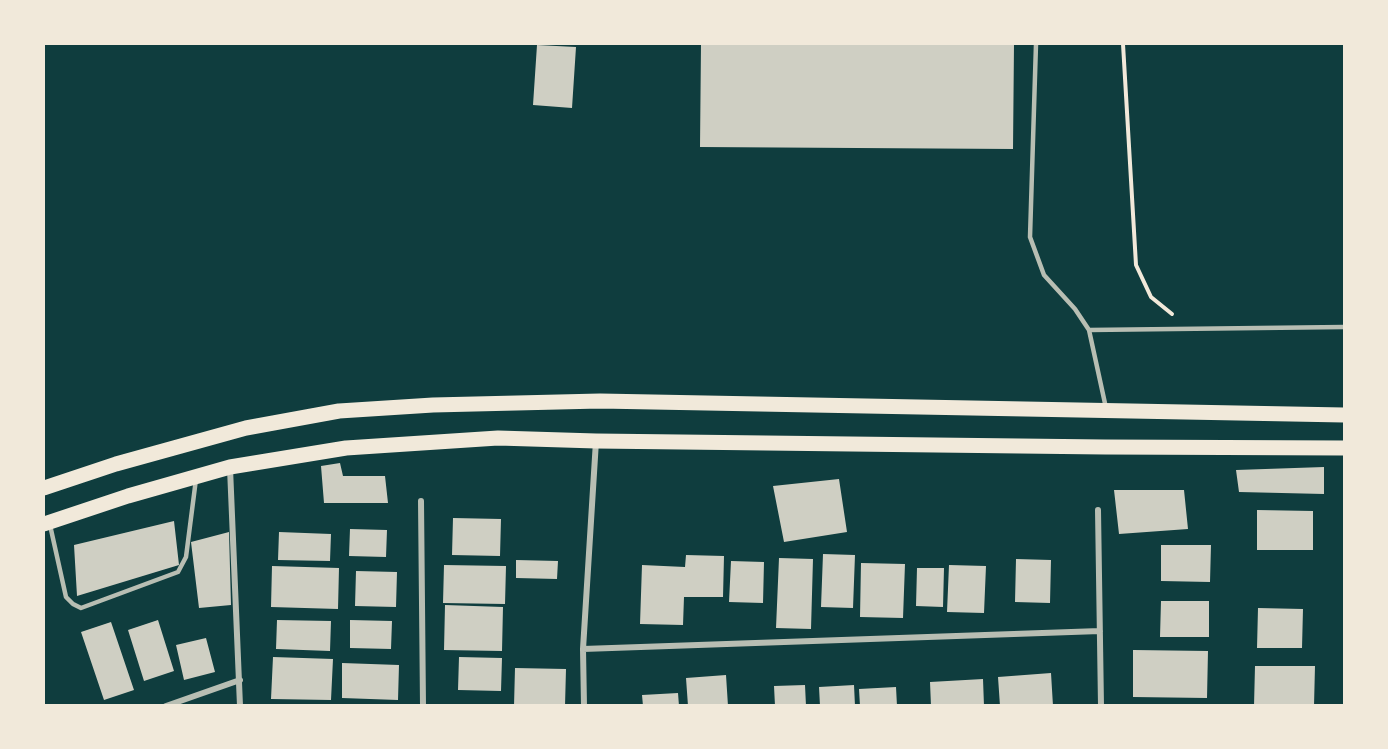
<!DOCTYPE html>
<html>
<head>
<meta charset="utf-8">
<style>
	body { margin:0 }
	#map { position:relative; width:1388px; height:749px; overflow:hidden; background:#0f3d3e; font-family:Poppins,sans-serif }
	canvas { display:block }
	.frame { position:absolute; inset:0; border:45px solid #f1e9da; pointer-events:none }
</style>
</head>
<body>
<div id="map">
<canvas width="1388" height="749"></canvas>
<div class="frame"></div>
</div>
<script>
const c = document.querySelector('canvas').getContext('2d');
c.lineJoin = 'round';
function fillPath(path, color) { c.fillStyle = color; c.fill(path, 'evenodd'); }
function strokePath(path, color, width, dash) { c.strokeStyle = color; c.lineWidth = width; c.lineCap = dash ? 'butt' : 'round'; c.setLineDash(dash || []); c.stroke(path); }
fillPath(new Path2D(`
	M 701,44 L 1014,44 L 1013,149 L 700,147 Z
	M 537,45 L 576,47 L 572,108 L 533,105 Z
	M 340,463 L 343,476 L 385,476 L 388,503 L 324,503 L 321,466 Z
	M 1324,467 L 1324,494 L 1239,492 L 1236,470 Z
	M 839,479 L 847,532 L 784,542 L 773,486 Z
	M 1114,490 L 1184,490 L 1188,529 L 1119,534 Z
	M 1257,510 L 1313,511 L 1313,550 L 1257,550 Z
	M 453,518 L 501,519 L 500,556 L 452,555 Z
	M 174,521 L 179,565 L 77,596 L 74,545 Z
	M 350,529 L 387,530 L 386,557 L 349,556 Z
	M 229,532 L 231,605 L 199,608 L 191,542 Z
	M 279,532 L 331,534 L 330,561 L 278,560 Z
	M 1161,545 L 1211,545 L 1210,582 L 1161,581 Z
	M 823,554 L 855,555 L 853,608 L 821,607 Z
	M 686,555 L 724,556 L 723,597 L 684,597 L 683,625 L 640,624 L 642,565 L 685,567 Z
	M 779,558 L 813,559 L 811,629 L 776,628 Z
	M 1016,559 L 1051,560 L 1050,603 L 1015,602 Z
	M 516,560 L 558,561 L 557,579 L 516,578 Z
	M 731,561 L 764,562 L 763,603 L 729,602 Z
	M 861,563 L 905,564 L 903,618 L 860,617 Z
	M 444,565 L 506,566 L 505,604 L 443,603 Z
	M 949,565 L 986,566 L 984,613 L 947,612 Z
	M 272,566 L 339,568 L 338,609 L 271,607 Z
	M 917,568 L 944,568 L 943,607 L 916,606 Z
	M 356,571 L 397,572 L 396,607 L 355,606 Z
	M 1161,601 L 1209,601 L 1209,637 L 1160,637 Z
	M 445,605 L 503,607 L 502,651 L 444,650 Z
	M 1258,608 L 1303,609 L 1302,648 L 1257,648 Z
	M 158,620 L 174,671 L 144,681 L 128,630 Z
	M 277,620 L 331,621 L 330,651 L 276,649 Z
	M 350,620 L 392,621 L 391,649 L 350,648 Z
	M 111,622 L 134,690 L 104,700 L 81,632 Z
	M 206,638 L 215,672 L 184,680 L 176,645 Z
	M 1133,650 L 1208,651 L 1207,698 L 1133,697 Z
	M 273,657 L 333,659 L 331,700 L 271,699 Z
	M 459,657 L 502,658 L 501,691 L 458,690 Z
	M 342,663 L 399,665 L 398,700 L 342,698 Z
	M 1255,666 L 1315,666 L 1314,706 L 1254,706 Z
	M 515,668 L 566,669 L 565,706 L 514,706 Z
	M 1051,673 L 1053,706 L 1000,706 L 998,677 Z
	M 726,675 L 728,706 L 688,706 L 686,678 Z
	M 983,679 L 984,706 L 931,706 L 930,682 Z
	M 805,685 L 806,706 L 775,706 L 774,686 Z
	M 854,685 L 855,706 L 820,706 L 819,687 Z
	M 896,687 L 897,706 L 860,706 L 859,689 Z
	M 678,693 L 679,706 L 643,706 L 642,695 Z`), '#cfcfc3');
strokePath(new Path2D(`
	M 1123,44 L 1136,265 L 1151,297 L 1172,314`), '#f1e9da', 4);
strokePath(new Path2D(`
	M 1036,44 L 1030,237 L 1044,275 L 1075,309 L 1089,330 L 1106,408
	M 1089,330 L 1344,327
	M 50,525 L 66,597 L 73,604 L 81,608 L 178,572 L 186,557 L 196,479`), '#b8beb3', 4.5);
strokePath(new Path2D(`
	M 230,468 L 240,706
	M 421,501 L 423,706
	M 1098,510 L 1101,706
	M 583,649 L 1100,631
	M 166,706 L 240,680
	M 584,706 L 583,649 L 596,441`), '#b8beb3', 6);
strokePath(new Path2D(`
	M 44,488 L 116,464 L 246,428 L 339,411 L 433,405 L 600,401 L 1344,415
	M 44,524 L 128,496 L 230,467 L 346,448 L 498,438 L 596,441 L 1105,447 L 1344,448`), '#f1e9da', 15);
</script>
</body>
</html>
